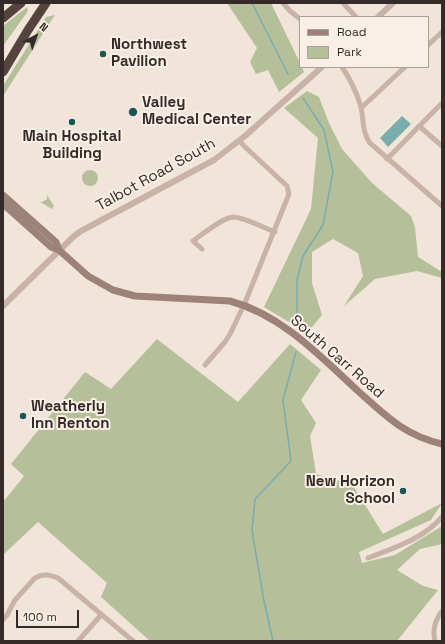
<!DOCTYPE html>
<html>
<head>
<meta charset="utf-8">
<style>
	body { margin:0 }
	#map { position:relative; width:445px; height:644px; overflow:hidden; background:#f1e4d9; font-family:"Space Grotesk",sans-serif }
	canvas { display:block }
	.frame { position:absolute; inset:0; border:4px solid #342a27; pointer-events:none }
	.legend { position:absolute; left:299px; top:16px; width:130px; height:52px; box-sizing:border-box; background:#f9efe6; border:1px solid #aaa09a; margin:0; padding:5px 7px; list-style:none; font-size:12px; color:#342a27 }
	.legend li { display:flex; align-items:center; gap:8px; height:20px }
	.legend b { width:20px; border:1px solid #aaa09a }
	.north { position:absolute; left:16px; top:16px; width:40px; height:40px; -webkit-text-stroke:3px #f9efe6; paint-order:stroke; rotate:41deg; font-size:11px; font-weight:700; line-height:16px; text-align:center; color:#342a27 }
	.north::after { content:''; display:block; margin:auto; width:14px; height:18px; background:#342a27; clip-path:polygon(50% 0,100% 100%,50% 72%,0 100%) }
	.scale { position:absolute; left:16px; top:610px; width:63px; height:18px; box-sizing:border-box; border:2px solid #342a27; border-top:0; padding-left:5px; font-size:12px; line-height:14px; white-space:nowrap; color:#342a27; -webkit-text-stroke:3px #f9efe6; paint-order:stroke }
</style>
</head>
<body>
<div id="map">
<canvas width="445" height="644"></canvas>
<div class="frame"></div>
<ul class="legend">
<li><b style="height:5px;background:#9c8277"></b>Road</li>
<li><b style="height:11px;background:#b5bf9a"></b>Park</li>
</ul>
<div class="north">N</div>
<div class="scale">100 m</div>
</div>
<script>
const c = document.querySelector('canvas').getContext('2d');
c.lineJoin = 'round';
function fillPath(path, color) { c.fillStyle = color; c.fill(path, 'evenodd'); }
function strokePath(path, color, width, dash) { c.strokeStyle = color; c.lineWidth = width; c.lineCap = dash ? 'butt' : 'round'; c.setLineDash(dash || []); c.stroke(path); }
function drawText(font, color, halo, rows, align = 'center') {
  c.font = font + ' "Space Grotesk",sans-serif'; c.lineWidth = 4; c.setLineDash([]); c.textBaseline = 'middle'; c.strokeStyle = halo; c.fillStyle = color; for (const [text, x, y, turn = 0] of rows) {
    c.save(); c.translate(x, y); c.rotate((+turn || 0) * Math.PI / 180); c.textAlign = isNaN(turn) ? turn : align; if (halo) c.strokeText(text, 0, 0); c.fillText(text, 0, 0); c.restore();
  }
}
fillPath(new Path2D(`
	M 227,3 L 271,3 L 300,63 L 300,67 L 302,67 L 304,72 L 279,92 L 268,70 L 256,74 L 250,62 L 257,48 Z
	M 27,7 L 28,11 L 3,46 L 3,26 Z
	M 55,15 L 3,96 L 3,86 L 46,17 Z
	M 307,91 L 319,97 L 329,123 L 342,149 L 372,183 L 411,216 L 415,227 L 418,257 L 442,272 L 442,278 L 417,271 L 375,279 L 344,306 L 363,276 L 358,253 L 333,239 L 312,252 L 312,283 L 322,315 L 307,333 L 264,307 L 311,209 L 318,138 L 284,108 Z
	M82 178a8 8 0 1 1 16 0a8 8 0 1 1-16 0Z
	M 47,195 L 54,206 L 52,209 L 40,202 L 42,202 L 47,199 Z
	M 157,339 L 238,402 L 290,344 L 321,370 L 301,400 L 316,423 L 310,436 L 316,474 L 352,484 L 383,534 L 442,503 L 431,520 L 359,552 L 362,563 L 395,555 L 442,526 L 442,544 L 420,549 L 397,570 L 423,586 L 438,590 L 397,641 L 150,641 L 101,597 L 107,583 L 38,522 L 3,555 L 3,502 L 24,476 L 11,464 L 85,372 L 111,389 Z`), '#b5bf9a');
fillPath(new Path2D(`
	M 402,116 L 411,124 L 388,147 L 380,138 Z`), '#79adac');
strokePath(new Path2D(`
	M 252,3 L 288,74
	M 297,321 L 297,280 L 303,256 L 323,225 L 333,172 L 324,130 L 303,98
	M 273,641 L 264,601 L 252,530 L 255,499 L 291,461 L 283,400 L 296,352`), '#79adac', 1.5);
strokePath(new Path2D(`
	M 283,3 L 290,11 L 300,19
	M 343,3 L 356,17
	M 428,45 L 442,32
	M 342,67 C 350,79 357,93 361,107 C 364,121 362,132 370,143 L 442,206
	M 361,108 L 405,67
	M 419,126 L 442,146
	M 387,159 L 442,103
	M 202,249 L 193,241 C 203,234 222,218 233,217 C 244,217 264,228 275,232
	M 205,365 L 225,342 L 230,334 L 244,305 L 289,194 L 287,186 L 244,146 L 240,141
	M 368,558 C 394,548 423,539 442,517
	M 3,620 L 7,615 L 15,600 L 35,578 C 43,573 50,575 58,578 L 133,641
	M 78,641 L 101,615
	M 435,641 C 432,629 435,620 442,611`), '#c8b3a6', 5);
strokePath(new Path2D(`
	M 378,17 L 393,3
	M 3,306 L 73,237 L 81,231 L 214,160 L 245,136 L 322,67`), '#c8b3a6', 6);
strokePath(new Path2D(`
	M 3,195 L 56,242 L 59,250
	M 3,204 L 51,247 L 59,250 L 88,276 L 113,290 L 135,296 L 230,301 C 282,315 320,356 358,391 C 386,416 404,435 442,444`), '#9c8277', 7);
strokePath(new Path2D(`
	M 3,18 L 21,3
	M 3,72 L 28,30 L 46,3`), '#55443e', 9);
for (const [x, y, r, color] of [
	[103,54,4,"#1d5555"],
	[133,112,5,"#1d5555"],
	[72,122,4,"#1d5555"],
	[23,416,4,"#1d5555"],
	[403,491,4,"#1d5555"]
]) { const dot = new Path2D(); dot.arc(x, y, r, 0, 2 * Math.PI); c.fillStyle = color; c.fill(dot); strokePath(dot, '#f9efe6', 1.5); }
drawText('bold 15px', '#342a27', '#f9efe6', [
	["Northwest",111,45],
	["Pavilion",111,62],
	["Valley",142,103],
	["Medical Center",142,120],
	["Main Hospital",72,137,"center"],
	["Building",72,154,"center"],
	["Weatherly",31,407],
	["Inn Renton",31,424],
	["New Horizon",395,482,"right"],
	["School",395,499,"right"]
], 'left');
drawText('15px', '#342a27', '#f9efe6', [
	["Talbot Road South",156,175,-29],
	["South Carr Road",337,357,41]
]);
</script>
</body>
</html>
